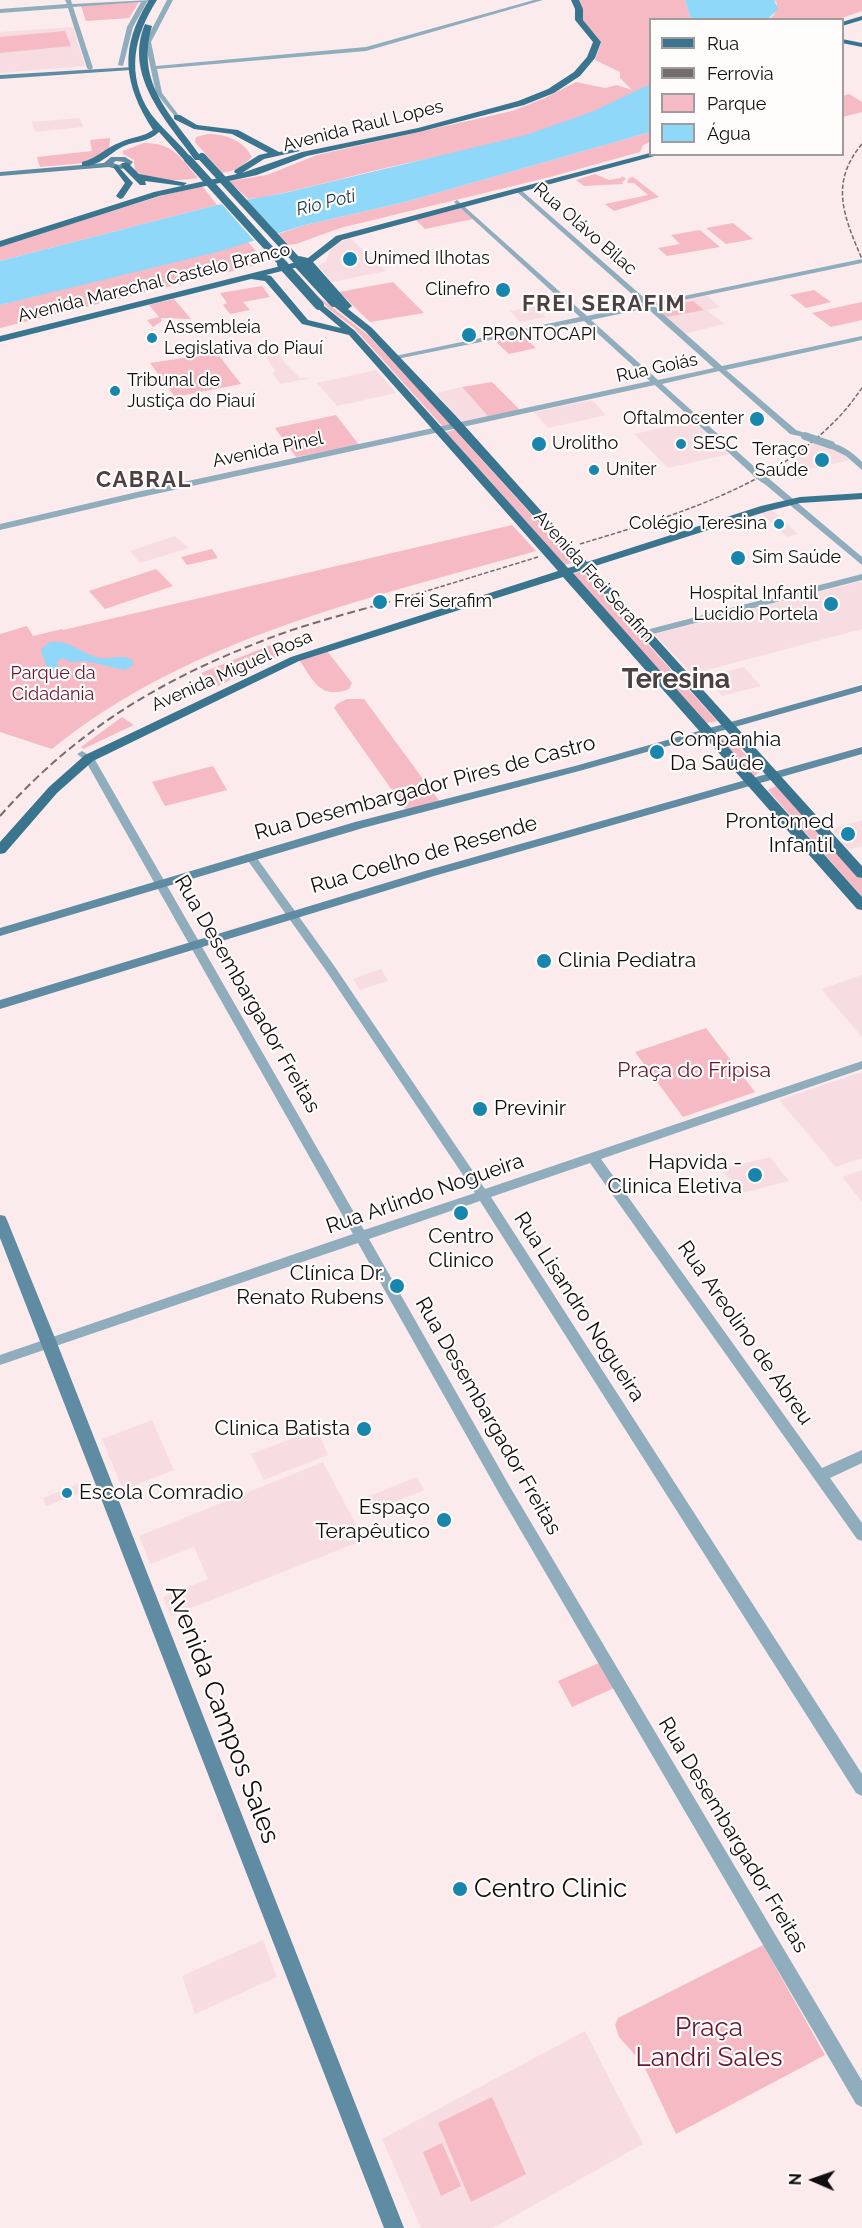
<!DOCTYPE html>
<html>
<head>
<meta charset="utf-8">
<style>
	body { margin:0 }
	#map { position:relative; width:862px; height:2228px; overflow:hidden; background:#fbebed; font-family:Raleway,sans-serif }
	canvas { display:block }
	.legend { position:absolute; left:649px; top:18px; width:195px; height:138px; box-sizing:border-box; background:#fffcfc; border:2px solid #a09c9d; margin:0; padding:8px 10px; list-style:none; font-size:18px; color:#120d0e }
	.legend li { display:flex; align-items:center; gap:12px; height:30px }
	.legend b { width:30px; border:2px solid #a09c9d }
	.north { position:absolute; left:784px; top:2150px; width:60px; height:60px; -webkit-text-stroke:4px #fffcfc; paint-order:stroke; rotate:272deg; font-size:16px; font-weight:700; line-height:24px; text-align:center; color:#120d0e }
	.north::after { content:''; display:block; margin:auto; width:21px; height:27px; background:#120d0e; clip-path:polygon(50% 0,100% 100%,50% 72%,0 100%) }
</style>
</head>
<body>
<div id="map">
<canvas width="862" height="2228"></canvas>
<ul class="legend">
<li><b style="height:8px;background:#3a758f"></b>Rua</li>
<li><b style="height:8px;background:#756c6d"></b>Ferrovia</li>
<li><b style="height:16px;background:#f5bac3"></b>Parque</li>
<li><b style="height:16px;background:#8fd8f9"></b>Água</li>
</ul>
<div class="north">N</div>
</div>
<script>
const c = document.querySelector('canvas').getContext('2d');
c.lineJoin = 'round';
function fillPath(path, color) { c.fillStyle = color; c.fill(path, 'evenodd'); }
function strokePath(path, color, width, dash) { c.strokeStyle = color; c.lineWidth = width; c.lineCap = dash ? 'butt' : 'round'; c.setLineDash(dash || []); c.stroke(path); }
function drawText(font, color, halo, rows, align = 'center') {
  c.font = font + ' Raleway,sans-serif'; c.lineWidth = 4.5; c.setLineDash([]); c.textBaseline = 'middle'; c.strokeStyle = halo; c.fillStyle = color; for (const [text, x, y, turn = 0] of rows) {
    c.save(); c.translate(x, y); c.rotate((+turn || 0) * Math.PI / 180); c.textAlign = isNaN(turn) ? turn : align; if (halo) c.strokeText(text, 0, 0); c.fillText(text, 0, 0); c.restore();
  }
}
fillPath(new Path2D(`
	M 73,27 L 85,66 L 0,73 L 0,32 Z
	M 80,118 L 83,127 L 35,132 L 32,122 Z
	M 350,238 L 386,271 L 332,282 L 318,266 L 325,262 L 333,245 Z
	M 706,295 L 720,307 L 707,310 L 724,324 L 684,334 L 654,307 Z
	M 535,306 L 546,317 L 520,322 L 510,311 Z
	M 276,349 L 285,363 L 300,378 L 311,378 L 281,384 L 272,373 L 275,371 L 263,351 Z
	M 376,370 L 396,393 L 337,406 L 317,383 Z
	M 462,387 L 488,416 L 462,422 L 436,393 Z
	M 592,400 L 606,415 L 548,428 L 534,412 Z
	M 693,421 L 729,454 L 668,468 L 634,434 Z
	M 815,442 L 838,450 L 850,460 L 776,477 Z
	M 772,510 L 798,534 L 787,537 L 761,513 Z
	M 175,536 L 189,548 L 140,563 L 130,551 Z
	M 862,581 L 862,629 L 692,674 L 654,634 Z
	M 744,667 L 761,686 L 722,696 L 706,677 Z
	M 862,820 L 862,846 L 848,850 L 832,829 Z
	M 381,969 L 388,981 L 360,990 L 353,979 Z
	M 862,975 L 862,1037 L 821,989 Z
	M 862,1072 L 862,1158 L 836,1167 L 779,1100 Z
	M 770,1157 L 789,1181 L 739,1194 L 721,1169 Z
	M 862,1170 L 862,1202 L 842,1177 Z
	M 152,1420 L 174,1470 L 123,1490 L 102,1439 Z
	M 317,1429 L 328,1455 L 264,1480 L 251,1454 Z
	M 323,1462 L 364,1540 L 171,1616 L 163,1597 L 208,1579 L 194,1547 L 150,1564 L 139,1536 Z
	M 417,1477 L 424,1490 L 369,1512 L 362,1499 Z
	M 88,1480 L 92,1489 L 46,1506 L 43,1498 Z
	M 263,1940 L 277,1977 L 195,2014 L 182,1976 Z
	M 585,2031 L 643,2144 L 493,2228 L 421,2228 L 382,2139 Z`), '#f7dde1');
fillPath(new Path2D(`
	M 579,0 L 685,0 L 691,19 L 650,20 L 650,84 C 575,132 480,147 394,166 C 349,176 305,189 260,198 L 248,199 L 229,181 L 267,175 L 317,155 L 512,111 L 545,98 L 576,82 L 605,88 L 617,85 L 632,90 L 620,78 L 620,72 L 595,60 L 601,43 C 595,32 585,27 581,15 L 583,11 Z
	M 774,0 L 862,0 L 862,11 L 839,19 L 768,20 L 774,15 L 777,3 Z
	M 139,2 L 129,18 L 86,21 L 81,6 Z
	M 65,31 L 71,46 L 0,53 L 0,37 Z
	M 849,94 L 862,102 L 862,112 L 843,117 L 843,96 Z
	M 650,132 L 650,142 L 643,145 L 640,152 L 550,177 L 340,228 L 296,244 L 289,245 L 278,234 L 305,225 L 405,202 Z
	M 208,134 C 226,134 244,141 252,157 L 238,169 L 222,173 L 195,142 L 196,137 Z
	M 110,138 L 109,151 L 86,163 L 40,167 L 37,157 L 92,151 L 90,140 Z
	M 144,143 C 174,143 180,157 198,178 C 177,181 153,183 135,171 L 134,160 L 123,154 L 123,151 Z
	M 595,174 L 609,180 L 621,178 L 622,176 L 626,179 L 622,182 L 623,184 L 584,186 L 576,180 Z
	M 633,177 L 659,197 L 614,211 L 605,204 L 648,195 L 634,183 L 627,183 L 629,178 Z
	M 197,187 L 203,187 L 217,205 L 0,261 L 0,246 L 164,195 Z
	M 461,208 L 473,219 L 425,229 L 416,220 Z
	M 733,223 L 753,239 L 726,244 L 706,228 Z
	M 700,230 L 720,247 L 667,256 L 658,248 L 680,244 L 671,235 Z
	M 248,242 L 264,260 L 261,264 L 0,328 L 0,305 Z
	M 393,282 L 424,313 L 370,322 L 339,292 Z
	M 262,286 L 270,297 L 243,302 L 250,310 L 230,314 L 223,305 L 227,303 L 220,293 Z
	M 814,290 L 831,302 L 806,308 L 790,295 Z
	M 315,294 L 368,335 L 452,425 L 443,427 L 354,328 L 329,309 Z
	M 174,299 L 191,319 L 161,318 L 162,321 L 153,327 L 147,320 L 159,317 L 149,305 Z
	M 693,301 L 704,310 L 667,317 L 657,309 Z
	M 862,302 L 862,320 L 831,327 L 812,313 Z
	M 522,335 L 536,348 L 509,354 L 495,341 Z
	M 217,353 L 241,384 L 175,397 L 150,363 Z
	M 492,382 L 519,409 L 518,410 L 488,416 L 462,387 Z
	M 336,415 L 359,445 L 296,457 L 275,428 Z
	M 455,430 L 574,562 L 565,565 L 446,432 Z
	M 512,525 L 536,551 C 369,598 189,638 52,749 L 0,732 L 0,634 L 27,626 L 33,636 L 62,629 L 63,630 Z
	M 212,549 L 218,558 L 187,565 L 181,557 Z
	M 156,569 L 173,586 L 105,609 L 89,591 Z
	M 582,571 L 717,721 L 707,723 L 572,574 Z
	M 278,642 L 286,652 L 216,687 L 201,673 Z
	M 327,651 L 352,683 L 349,689 C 320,700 314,681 299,660 Z
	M 347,699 L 364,699 L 440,802 L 406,810 L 334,708 L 337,704 Z
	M 122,717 L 134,725 L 83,749 L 81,747 Z
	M 726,733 L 760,771 L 754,777 L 720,739 Z
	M 213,766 L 227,790 L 165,806 L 152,782 Z
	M 776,786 L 862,879 L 862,897 L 768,790 Z
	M 706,1028 L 755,1092 L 683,1117 L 635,1052 Z
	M 599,1663 L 614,1688 L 572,1707 L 558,1681 Z
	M 763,1945 L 825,2055 L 676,2134 L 643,2064 L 619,2037 L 615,2025 L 618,2018 Z
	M 492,2097 L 526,2174 L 471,2202 L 438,2123 Z
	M 442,2143 L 461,2186 L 441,2196 L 423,2152 Z`), '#f5bac3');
fillPath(new Path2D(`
	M 685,0 L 774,0 L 778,9 L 768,19 L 691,19 Z
	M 650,84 L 650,132 L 405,202 L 305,225 L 217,252 L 0,305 L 0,261 L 217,205 L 280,194 L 526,135 L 594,111 Z
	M 50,642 C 72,640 80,654 100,658 C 111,660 125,653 133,661 L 133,666 L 124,670 L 86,661 L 71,662 L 62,658 L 57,662 L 61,676 L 58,680 L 45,680 L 43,676 C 50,664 43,661 41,649 Z`), '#8fd8f9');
fillPath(new Path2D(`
	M 241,197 L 277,237 L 256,243 L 219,201 Z`), '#fbebed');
fillPath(new Path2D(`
	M 65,0 L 71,0 L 72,4 L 151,0 L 147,2 L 133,27 L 123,66 L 118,65 L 127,27 L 141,2 L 73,7 L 93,68 L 90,70 L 87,68 L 68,8 L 0,13 L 0,9 L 67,4 Z
	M 167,0 L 173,0 L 151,42 L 156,66 L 366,47 L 534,0 L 543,0 L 366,51 L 157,69 L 162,93 L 180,117 L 177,119 L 156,93 L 145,42 Z
	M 517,190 L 521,190 L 650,303 L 862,259 L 862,263 L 654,306 L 722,366 L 862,336 L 862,340 L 726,370 L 796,430 L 808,434 L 808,438 L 790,434 L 719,371 L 662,384 L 759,471 L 759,475 L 753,475 L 655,385 L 137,498 L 0,530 L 0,524 L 137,492 L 650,381 L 584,321 L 392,360 L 392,356 L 395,356 L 580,317 L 455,203 L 454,202 L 457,200 L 587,316 L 643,304 L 517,192 ZM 647,308 L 714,368 L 658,380 L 591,320 Z
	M 828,443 C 841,443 853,453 862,462 L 862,470 L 846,456 L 828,447 Z
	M 761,477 L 767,477 L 862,557 L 862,565 L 761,481 Z
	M 862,574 L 862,580 L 645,636 L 640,633 L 642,631 Z
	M 82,751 L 94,758 L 364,1230 L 475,1193 L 327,972 L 246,858 L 245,856 L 246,854 L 254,854 L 335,967 L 485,1189 L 862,1061 L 862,1069 L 601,1159 L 822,1468 L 862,1450 L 862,1463 L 830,1478 L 862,1523 L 862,1541 L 857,1539 L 590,1163 L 491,1197 L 862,1774 L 862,1796 L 856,1793 L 480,1201 L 369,1239 L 510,1487 L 862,2081 L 862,2107 L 856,2104 L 500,1495 L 358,1243 L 0,1365 L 0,1355 L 353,1234 L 85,760 L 77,754 Z`), '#8fadbc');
fillPath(new Path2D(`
	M 133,67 L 131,70 L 0,79 L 0,75 Z
	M 111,157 L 125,157 L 133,162 C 127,170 118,170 109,167 L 0,176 L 0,172 L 104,163 ZM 116,161 L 125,162 L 119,165 L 113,163 Z
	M 862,685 L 862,691 L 583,770 L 363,828 L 0,936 L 0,928 L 355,822 L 575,766 Z
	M 862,747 L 862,754 L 434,876 L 0,1009 L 0,1000 L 425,871 Z
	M 0,1215 L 5,1216 L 7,1220 L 57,1343 L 404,2228 L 384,2228 L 0,1238 Z`), '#5f8ca2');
fillPath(new Path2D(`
	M 149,0 L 157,0 C 134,36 125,75 151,114 C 163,130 180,143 192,159 L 185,161 L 159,132 C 149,142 136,141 124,146 C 109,153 100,167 82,166 L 82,162 C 98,158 106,147 121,142 C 132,137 143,137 153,130 C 123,83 119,48 149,0 Z
	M 571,0 L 579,0 L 583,9 L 583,20 L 601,42 L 595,58 L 580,76 L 554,93 L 524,105 L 419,132 L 307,156 L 257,175 L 159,196 L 0,247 L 0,241 L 154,192 L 237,174 L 234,172 L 235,170 L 259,155 L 268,153 L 232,134 L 194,129 L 174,119 L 174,115 L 180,115 L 197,125 L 238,130 L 279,152 L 296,149 L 300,151 L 264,159 L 242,173 L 302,152 L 418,128 L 518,101 L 548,89 L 574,72 L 587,57 L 593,42 L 575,20 L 575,9 Z
	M 862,16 L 862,20 L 842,26 L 842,22 Z
	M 145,24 L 152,26 C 135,84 171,114 202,158 L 201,160 L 195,160 C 167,121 123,76 145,24 Z
	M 842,39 L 862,43 L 862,47 L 842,43 Z
	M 650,153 L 662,154 L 342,240 L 313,262 L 350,304 L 352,306 L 348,309 L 372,328 L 455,415 L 587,562 L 761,506 L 800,497 L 862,493 L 862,499 L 800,503 L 768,511 L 592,567 L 862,866 L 862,878 L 857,877 L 583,570 L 573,573 L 862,897 L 862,910 L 857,909 L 563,577 L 299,661 L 93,761 L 57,793 L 5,853 L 0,854 L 0,842 L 49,787 L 85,755 L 291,657 L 558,571 L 349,335 L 302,324 L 265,281 L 251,279 L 0,342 L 0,336 L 301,261 L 298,258 L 299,256 L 308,258 L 336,236 ZM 306,265 L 337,300 L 331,300 L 331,304 L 366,332 L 578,565 L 568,568 L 355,331 L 319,302 L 316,303 L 316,307 L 341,328 L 308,320 L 271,276 L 266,275 Z
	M 122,163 L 128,163 L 139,174 L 187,183 L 183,186 L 145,181 L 146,185 L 140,185 L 122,167 Z
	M 117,165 L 133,183 L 123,198 L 120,199 L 116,196 L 125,183 L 113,167 Z`), '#3a758f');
strokePath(new Path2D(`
	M 862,144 C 829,183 844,217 862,259
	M 580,544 C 669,517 769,489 836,420 C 846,410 854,399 862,388
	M 397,600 L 538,557`), '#756c6d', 1.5, [4.5, 2]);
strokePath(new Path2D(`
	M 0,816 C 74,732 158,681 262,641 C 307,623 355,612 402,598`), '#756c6d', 2, [8, 4]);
strokePath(new Path2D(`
	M 805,436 L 831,445
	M 756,473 L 764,479`), '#8fadbc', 8);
strokePath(new Path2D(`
	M 202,157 L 301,265
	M 188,159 L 284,265`), '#3a758f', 8);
strokePath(new Path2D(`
	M 282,264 L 319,305
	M 299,264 L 334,302`), '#3a758f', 10);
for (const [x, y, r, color] of [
	[350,259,8,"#1785ac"],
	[503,290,8,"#1785ac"],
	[469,335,8,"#1785ac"],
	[152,338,6,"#1785ac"],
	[115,391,6,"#1785ac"],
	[757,419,8,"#1785ac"],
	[539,444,8,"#1785ac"],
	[681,444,6,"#1785ac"],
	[822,460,8,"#1785ac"],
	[594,470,6,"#1785ac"],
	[779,524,6,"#1785ac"],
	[738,558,8,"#1785ac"],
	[380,602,8,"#1785ac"],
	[831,604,8,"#1785ac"],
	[657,752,8,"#1785ac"],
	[848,834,8,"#1785ac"],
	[544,961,8,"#1785ac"],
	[480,1109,8,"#1785ac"],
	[755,1175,8,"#1785ac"],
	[461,1213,8,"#1785ac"],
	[397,1286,8,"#1785ac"],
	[364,1429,8,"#1785ac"],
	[67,1493,6,"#1785ac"],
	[444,1520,8,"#1785ac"],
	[460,1889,8,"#1785ac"]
]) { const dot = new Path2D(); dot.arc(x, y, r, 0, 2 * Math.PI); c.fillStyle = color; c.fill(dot); strokePath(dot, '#fffcfc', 2); }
drawText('18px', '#120d0e', '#fffcfc', [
	["Avenida Raul Lopes",363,126,-14],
	["Rua Olávo Bilac",585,229,41],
	["Avenida Marechal Castelo Branco",154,283,-14],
	["Rua Goiás",657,368,-12],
	["Avenida Pinel",268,450,-12],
	["Avenida Frei Serafim",594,577,48],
	["Avenida Miguel Rosa",232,671,-24]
]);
drawText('italic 18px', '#1a3b4a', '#fffcfc', [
	["Rio Poti",326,203,-14]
]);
drawText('18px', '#120d0e', '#fffcfc', [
	["Unimed Ilhotas",364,259],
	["Clinefro",490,290,"right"],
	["Assembleia",164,328],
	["Legislativa do Piauí",164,349],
	["PRONTOCAPI",482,335],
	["Tribunal de",127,381],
	["Justiça do Piauí",127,402],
	["Oftalmocenter",744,419,"right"],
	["Urolitho",552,444],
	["SESC",693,444],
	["Teraço",808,450,"right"],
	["Saúde",808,471,"right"],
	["Uniter",606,470],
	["Colégio Teresina",767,524,"right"],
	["Sim Saúde",752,558],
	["Hospital Infantil",818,594,"right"],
	["Lucidio Portela",818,615,"right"],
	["Frei Serafim",394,602]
], 'left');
drawText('18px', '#68152d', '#fffcfc', [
	["Parque da",53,674],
	["Cidadania",53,695]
]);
drawText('21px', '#120d0e', '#fffcfc', [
	["Companhia",670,740,"left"],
	["Da Saúde",670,764,"left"],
	["Prontomed",834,822],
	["Infantil",834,846],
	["Clinia Pediatra",558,961,"left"],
	["Previnir",494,1109,"left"],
	["Hapvida -",742,1163],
	["Clinica Eletiva",742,1187],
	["Centro",461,1237,"center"],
	["Clinico",461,1261,"center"],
	["Clínica Dr.",384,1274],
	["Renato Rubens",384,1298],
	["Clinica Batista",350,1429],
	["Escola Comradio",79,1493,"left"],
	["Espaço",430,1508],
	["Terapêutico",430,1532]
], 'right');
drawText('21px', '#120d0e', '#fffcfc', [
	["Rua Desembargador Pires de Castro",425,788,-15],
	["Rua Coelho de Resende",424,855,-16],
	["Rua Desembargador Freitas",247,994,60],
	["Rua Arlindo Nogueira",425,1194,-19],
	["Rua Lisandro Nogueira",579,1307,57],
	["Rua Areolino de Abreu",745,1333,55],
	["Rua Desembargador Freitas",488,1416,60],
	["Rua Desembargador Freitas",733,1835,59]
]);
drawText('21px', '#68152d', '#fffcfc', [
	["Praça do Fripisa",694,1071]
]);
c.letterSpacing = '1.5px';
drawText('bold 22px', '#4d4042', '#fffcfc', [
	["FREI SERAFIM",604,304],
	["CABRAL",144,480]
]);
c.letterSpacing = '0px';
drawText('26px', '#120d0e', '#fffcfc', [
	["Avenida Campos Sales",222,1714,69]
]);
drawText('26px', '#120d0e', '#fffcfc', [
	["Centro Clinic",474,1889]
], 'left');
drawText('26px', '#68152d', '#fffcfc', [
	["Praça",709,2028],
	["Landri Sales",709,2058]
]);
drawText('bold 27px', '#4d4042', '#fffcfc', [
	["Teresina",676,680]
]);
</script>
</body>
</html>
